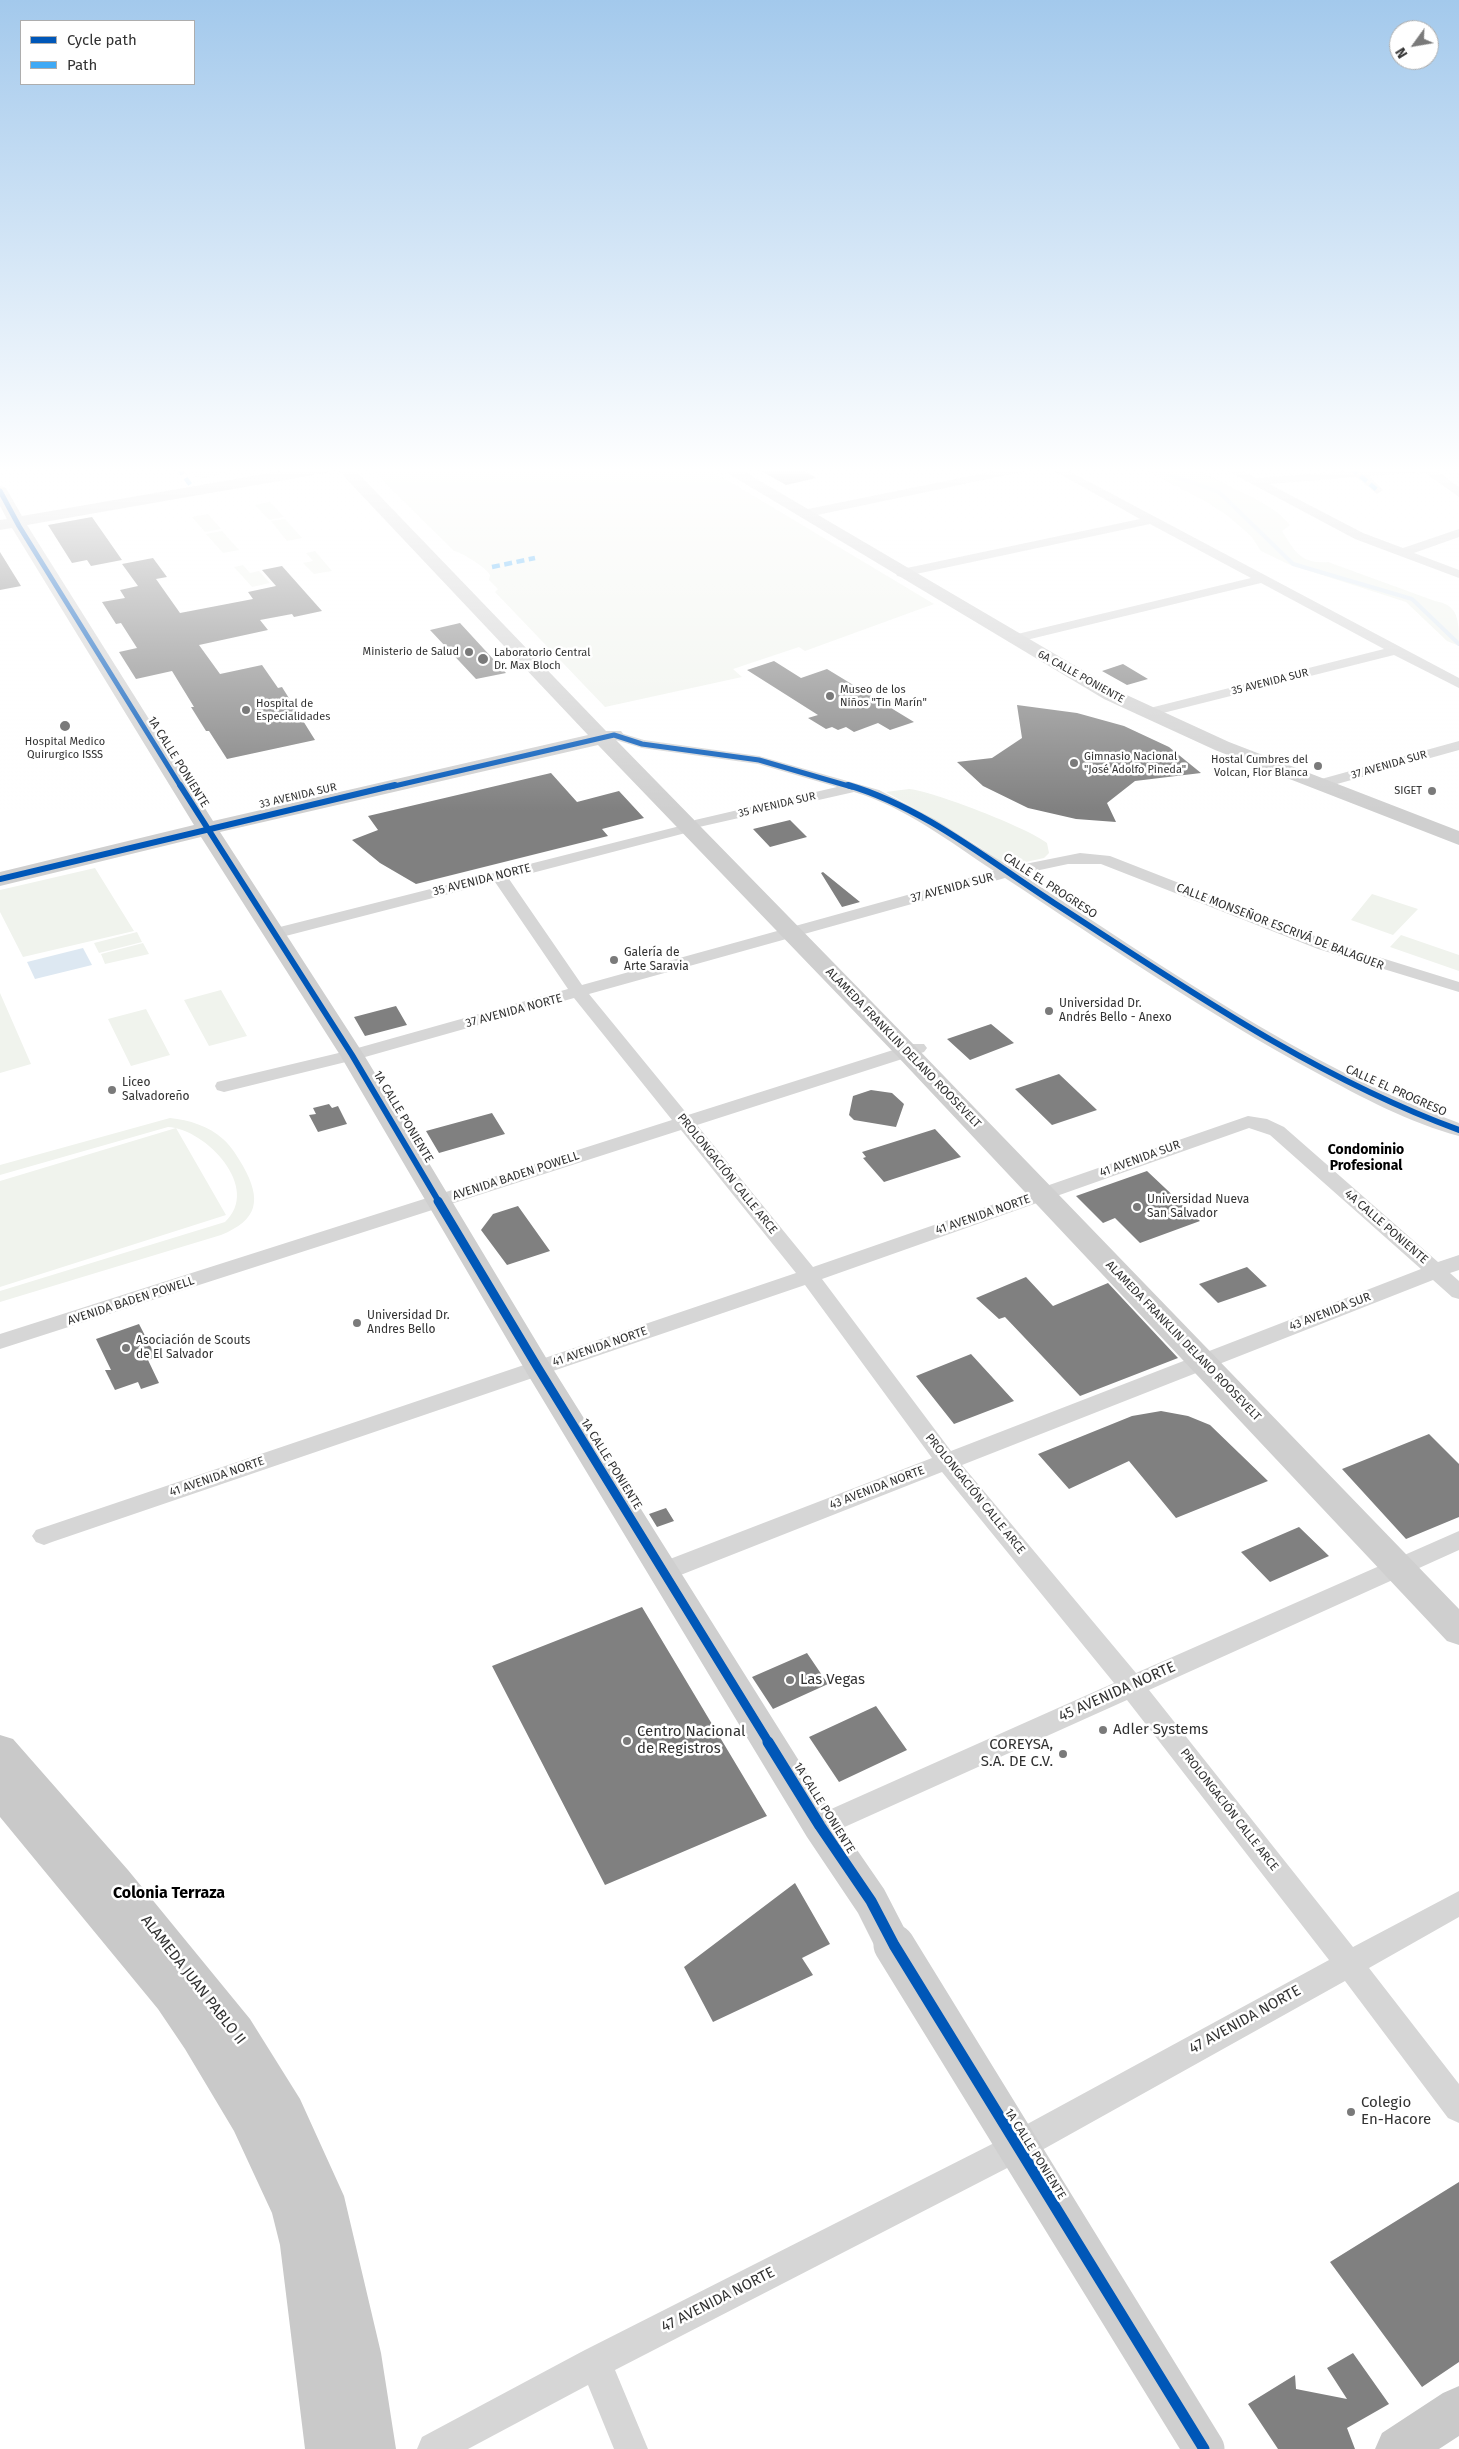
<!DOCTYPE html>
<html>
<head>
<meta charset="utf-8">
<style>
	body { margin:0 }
	#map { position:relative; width:1459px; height:2449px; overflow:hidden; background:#fff; font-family:"Fira Sans",sans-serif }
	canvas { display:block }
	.legend { position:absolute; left:20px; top:20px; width:175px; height:65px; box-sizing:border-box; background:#fff; border:1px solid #adadad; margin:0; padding:6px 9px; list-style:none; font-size:15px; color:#323232 }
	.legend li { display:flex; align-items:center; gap:10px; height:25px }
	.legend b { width:25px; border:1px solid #adadad }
	.north { position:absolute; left:1389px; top:20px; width:50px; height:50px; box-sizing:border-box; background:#fff; border:1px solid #adadad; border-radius:50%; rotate:238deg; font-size:14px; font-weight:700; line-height:20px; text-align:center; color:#323232 }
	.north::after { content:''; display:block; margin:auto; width:18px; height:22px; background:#7a7a7a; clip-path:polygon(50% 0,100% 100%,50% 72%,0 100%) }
</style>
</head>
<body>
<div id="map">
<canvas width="1459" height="2449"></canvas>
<ul class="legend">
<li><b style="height:6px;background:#0057b8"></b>Cycle path</li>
<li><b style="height:6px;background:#3fa9f5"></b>Path</li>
</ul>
<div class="north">N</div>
</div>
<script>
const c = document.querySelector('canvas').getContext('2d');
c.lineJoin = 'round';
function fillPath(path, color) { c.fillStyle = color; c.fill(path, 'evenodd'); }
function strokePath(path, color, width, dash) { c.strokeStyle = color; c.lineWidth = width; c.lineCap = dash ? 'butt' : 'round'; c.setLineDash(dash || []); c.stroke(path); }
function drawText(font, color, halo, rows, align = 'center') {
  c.font = font + ' "Fira Sans",sans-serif'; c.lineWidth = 5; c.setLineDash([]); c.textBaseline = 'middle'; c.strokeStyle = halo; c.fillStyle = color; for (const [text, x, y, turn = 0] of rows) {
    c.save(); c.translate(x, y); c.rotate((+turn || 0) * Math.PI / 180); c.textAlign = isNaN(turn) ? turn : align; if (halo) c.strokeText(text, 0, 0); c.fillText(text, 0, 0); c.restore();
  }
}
fillPath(new Path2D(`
	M 188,468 L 223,468 L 228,473 L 197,479 Z
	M 373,468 L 707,468 L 934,604 L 805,651 L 799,647 L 733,669 L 742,677 L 605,707 L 495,592 L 498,589 L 489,580 L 490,575 C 487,568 461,552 454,551 L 374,472 Z
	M 1142,468 L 1189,468 L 1199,471 C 1224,485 1274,503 1290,525 L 1282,531 C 1295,552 1301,564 1328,562 L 1435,601 C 1459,605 1459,620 1459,646 L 1447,641 L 1406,602 L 1288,564 L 1261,551 L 1251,536 L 1228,516 L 1205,501 Z
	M 270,502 L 284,517 L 269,520 L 255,505 Z
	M 208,514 L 221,529 L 205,532 L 192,517 Z
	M 285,519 L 302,538 L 287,541 L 271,521 Z
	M 222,531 L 239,550 L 223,553 L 206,534 Z
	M 315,551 L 332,571 L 314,574 L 303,563 L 313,561 L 306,553 Z
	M 243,565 L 250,573 L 259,571 L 270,583 L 252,587 L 234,567 Z
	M 909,789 C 933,791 1028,828 1047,843 L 1049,853 L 1044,858 L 1017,864 L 1003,863 L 975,844 L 886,792 Z
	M 95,868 L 134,931 L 23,957 L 0,912 L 0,890 Z
	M 1372,894 L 1418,909 L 1393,935 L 1351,920 Z
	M 137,932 L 142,942 L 99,953 L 94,943 Z
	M 1401,935 L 1459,955 L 1459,971 L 1390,947 Z
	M 143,943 L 149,954 L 105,964 L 101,954 Z
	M 221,990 L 247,1036 L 209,1046 L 184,1000 Z
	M 0,993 L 31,1064 L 0,1073 Z
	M 146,1009 L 170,1055 L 131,1066 L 108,1019 Z
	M 170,1118 C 189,1120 209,1126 223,1139 C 232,1147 237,1156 243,1166 C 262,1200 258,1220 221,1235 L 0,1302 L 0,1291 L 225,1222 C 262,1188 206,1129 168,1127 L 0,1175 L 0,1165 Z
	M 176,1128 L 226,1215 L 0,1287 L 0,1181 Z`), '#f0f3ed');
fillPath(new Path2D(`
	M 83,948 L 92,965 L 35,979 L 27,962 Z`), '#dde8f2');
strokePath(new Path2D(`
	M 1150,468 L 1219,492 L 1293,564 L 1412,599 L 1459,644`), '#dde8f2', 4);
fillPath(new Path2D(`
	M 756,468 L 799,468 L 816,478 L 786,485 Z
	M 92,517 L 122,560 L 91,566 L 87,560 L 72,563 L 48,525 Z
	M 0,552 L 21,586 L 0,590 Z
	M 153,558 L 167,577 L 156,579 L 180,613 L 253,599 L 248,592 L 276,586 L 262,570 L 282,566 L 322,611 L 294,617 L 292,614 L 260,620 L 268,630 L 199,645 L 220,674 L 262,665 L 278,688 L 282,687 L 315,740 L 227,759 L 209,731 L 206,731 L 191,707 L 194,707 L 172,671 L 136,679 L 119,652 L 137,648 L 121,623 L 116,624 L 102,602 L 125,598 L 120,590 L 138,586 L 122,564 Z
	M 460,623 L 506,673 L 476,679 L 430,630 Z
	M 774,661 L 801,678 L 827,669 L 914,722 L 890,730 L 878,723 L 854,732 L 846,727 L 838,730 L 832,727 L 826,729 L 808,718 L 818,715 L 747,670 Z
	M 1123,664 L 1148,679 L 1127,685 L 1102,671 Z
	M 1017,705 L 1077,713 L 1124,726 L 1169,747 L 1201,773 L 1135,781 L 1107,803 L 1116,822 L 1076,819 L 1028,808 L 983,786 L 957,762 L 992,758 L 1022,738 Z
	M 551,773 L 577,802 L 619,791 L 644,818 L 602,829 L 608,836 L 416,884 L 380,863 L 352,840 L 378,830 L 368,816 Z
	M 790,820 L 807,837 L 770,847 L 753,829 Z
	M 823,872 L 860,902 L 842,907 L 821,873 Z
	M 396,1006 L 407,1025 L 365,1036 L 354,1017 Z
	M 991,1024 L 1014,1043 L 970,1060 L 947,1039 Z
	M 1059,1074 L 1097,1110 L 1052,1125 L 1015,1089 Z
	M 871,1090 L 892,1093 L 904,1104 L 896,1127 L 854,1120 L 849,1115 L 853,1096 Z
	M 329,1104 L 332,1108 L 338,1106 L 347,1124 L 318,1132 L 309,1115 L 316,1114 L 313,1108 Z
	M 492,1113 L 505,1134 L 439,1153 L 426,1131 Z
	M 935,1129 L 961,1157 L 884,1182 L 863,1158 L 866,1157 L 862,1152 Z
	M 1147,1171 L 1200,1221 L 1140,1243 L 1115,1218 L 1103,1223 L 1076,1196 Z
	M 518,1206 L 550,1251 L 507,1265 L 481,1230 L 493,1214 Z
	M 1247,1267 L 1267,1286 L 1218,1303 L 1199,1284 Z
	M 1026,1277 L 1053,1306 L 1108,1283 L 1178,1358 L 1080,1396 L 1005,1317 L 999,1319 L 976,1298 Z
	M 139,1324 L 156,1357 L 148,1360 L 159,1383 L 141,1389 L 138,1382 L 115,1390 L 105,1370 L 111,1370 L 96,1339 Z
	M 971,1354 L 1014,1401 L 954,1424 L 916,1376 Z
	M 1161,1411 L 1188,1416 L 1210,1425 L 1268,1481 L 1176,1518 L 1129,1461 L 1069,1489 L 1038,1454 L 1132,1416 Z
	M 1429,1434 L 1459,1464 L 1459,1517 L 1406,1539 L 1342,1469 Z
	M 666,1508 L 674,1521 L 657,1527 L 649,1514 Z
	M 1299,1527 L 1329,1556 L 1270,1582 L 1241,1552 Z
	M 642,1607 L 767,1816 L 605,1885 L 492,1666 Z
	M 807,1653 L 828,1684 L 773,1709 L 752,1677 Z
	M 876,1706 L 907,1750 L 839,1782 L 809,1737 Z
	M 795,1883 L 830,1944 L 802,1958 L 813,1975 L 713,2022 L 684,1967 Z
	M 1459,2182 L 1459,2362 L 1422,2387 L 1330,2262 Z
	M 1353,2353 L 1389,2404 L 1347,2428 L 1355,2449 L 1278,2449 L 1248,2404 L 1295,2375 L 1296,2389 L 1347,2399 L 1327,2368 Z`), '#808080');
fillPath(new Path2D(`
	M 1010,468 L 1032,468 L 1026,471 L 803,518 L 797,514 L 803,510 Z
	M 1049,468 L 1063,468 L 1459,678 L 1459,688 L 1394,655 L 1147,717 L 1142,716 L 1140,713 L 1142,710 L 1384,649 L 1261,583 L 1014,643 L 1009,642 L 1007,639 L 1009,636 L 1251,578 L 1150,524 L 902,577 L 897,576 L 896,573 L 897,570 L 902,569 L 1140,519 Z
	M 1222,468 L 1236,468 L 1257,478 L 1349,471 L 1348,468 L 1359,468 L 1361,470 L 1437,468 L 1436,470 L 1459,487 L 1459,497 L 1424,472 L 1369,476 L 1383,490 L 1377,494 L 1356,477 L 1269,484 L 1363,533 L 1403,548 L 1459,529 L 1459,537 L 1414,553 L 1459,570 L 1459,578 L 1355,539 Z
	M 614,731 L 644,740 L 759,756 L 879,790 L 936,820 L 1010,867 L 1080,853 L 1110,856 L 1330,942 L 1459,982 L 1459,992 L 1318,949 L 1101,864 L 1068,864 L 1021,874 C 1162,965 1301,1065 1459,1123 L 1459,1136 C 1410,1123 1361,1097 1317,1073 C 1209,1015 1107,945 1005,878 L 589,994 L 688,1115 L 912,1044 L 924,1044 L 927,1048 L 924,1052 L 697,1125 L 813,1267 L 1248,1116 L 1267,1119 L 1284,1127 L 1438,1262 L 1459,1255 L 1459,1270 L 1450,1273 L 1459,1281 L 1459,1299 L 1452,1297 L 1433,1280 L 962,1465 L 1136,1673 L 1459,1531 L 1459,1550 L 1149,1690 L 1353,1947 L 1459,1891 L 1459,1917 L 1369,1968 L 1459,2084 L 1459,2123 L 1448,2118 L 1345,1981 L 1042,2150 L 1031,2154 L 1020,2150 L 1016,2139 L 1020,2128 L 1329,1960 L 1127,1700 L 829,1834 L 820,1838 L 811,1834 L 807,1826 L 811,1818 L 1114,1683 L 942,1472 L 673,1578 L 665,1580 L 657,1578 L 653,1571 L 657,1564 L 932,1458 L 805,1285 L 52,1542 L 44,1545 L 36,1542 L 32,1536 L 36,1530 L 796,1273 L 681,1130 L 0,1349 L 0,1334 L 672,1120 L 574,998 L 358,1059 L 224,1092 L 217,1090 L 215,1086 L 217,1082 L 347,1051 L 568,989 L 495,882 L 274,939 L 268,938 L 266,934 L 268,930 L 692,823 L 695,820 L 837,787 L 758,764 L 642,748 L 609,738 L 607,735 L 609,732 ZM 854,792 C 905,807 950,842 994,871 L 582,985 L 509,879 L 697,830 L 699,827 ZM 1249,1128 L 1270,1135 L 1421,1269 L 951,1451 L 822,1279 Z
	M 1459,741 L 1459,750 L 1319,789 L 1311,784 L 1314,781 Z
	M 1004,2138 L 1015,2142 L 1019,2153 L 1015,2164 L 615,2370 L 648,2449 L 614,2449 L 588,2385 L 468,2449 L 417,2449 L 422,2437 L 583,2351 Z`), '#d6d6d6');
fillPath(new Path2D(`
	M 299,468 L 333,468 L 325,473 L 27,525 L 213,821 L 588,735 L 336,468 L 353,468 L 606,731 L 621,731 L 624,735 L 621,739 L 616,740 L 916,1047 L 1459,1609 L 1459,1645 L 1447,1641 L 898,1057 L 598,745 L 220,832 L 364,1055 L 548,1361 L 833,1815 L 884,1889 L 913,1945 L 908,1957 L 894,1963 L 880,1957 L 858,1913 L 807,1837 L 528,1375 L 340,1055 L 201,837 L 0,886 L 0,872 L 194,825 L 12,528 L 0,530 L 0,520 L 7,519 L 0,506 L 0,486 L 6,488 L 22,516 Z
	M 719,468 L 738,468 L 1118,691 L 1229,742 L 1459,831 L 1459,845 L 1215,750 L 1104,699 Z`), '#cfcfcf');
fillPath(new Path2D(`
	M 0,1735 L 13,1739 L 128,1870 L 250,2019 L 300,2099 L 344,2196 L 381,2353 L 396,2449 L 305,2449 L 280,2245 L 272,2213 L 234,2131 L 185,2049 L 158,2009 L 0,1817 Z
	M 1459,2386 L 1459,2436 L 1439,2449 L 1375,2449 L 1382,2433 L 1443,2393 Z`), '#c9c9c9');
strokePath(new Path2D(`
	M 894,1945 L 1204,2449`), '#cfcfcf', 41);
strokePath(new Path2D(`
	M 178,468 L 192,487
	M 1351,468 L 1377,490
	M 1426,468 L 1431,468
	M 492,567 L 535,558`), '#3fa9f5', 4.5, [8, 4.5]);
strokePath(new Path2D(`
	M 0,491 L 19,526 L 181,787
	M 390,787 L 614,735 L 642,744 L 759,760 L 852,787`), '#0057b8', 5);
strokePath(new Path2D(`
	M 180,785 L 352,1055 L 439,1202
	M 848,785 C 923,807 989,861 1054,903 C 1184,987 1312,1076 1459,1130
	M 0,879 L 395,785`), '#0057b8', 6);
strokePath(new Path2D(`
	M 438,1201 L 538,1368 L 769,1743`), '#0057b8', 9);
strokePath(new Path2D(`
	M 768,1742 L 820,1826 L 871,1901 L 894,1945 L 1204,2449`), '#0057b8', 11);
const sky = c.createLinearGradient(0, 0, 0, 811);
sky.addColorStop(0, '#a3c9ec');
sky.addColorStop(0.58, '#fff');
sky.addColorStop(1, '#ffffff00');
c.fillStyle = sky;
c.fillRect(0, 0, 1459, 811);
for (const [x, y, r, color] of [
	[469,652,5,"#7a7a7a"],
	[483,659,6,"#7a7a7a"],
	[830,696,5,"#7a7a7a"],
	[246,710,5,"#7a7a7a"],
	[65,726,6,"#7a7a7a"],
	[1074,763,5,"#7a7a7a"],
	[1318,766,5,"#7a7a7a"],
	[1432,791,5,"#7a7a7a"],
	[614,960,5,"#7a7a7a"],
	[1049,1011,5,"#7a7a7a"],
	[112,1090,5,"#7a7a7a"],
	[1137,1207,5,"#7a7a7a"],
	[357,1323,5,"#7a7a7a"],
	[126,1348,5,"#7a7a7a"],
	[790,1680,5,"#7a7a7a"],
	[1103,1730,5,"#7a7a7a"],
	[627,1741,5,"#7a7a7a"],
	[1063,1754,5,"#7a7a7a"],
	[1351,2112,5,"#7a7a7a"]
]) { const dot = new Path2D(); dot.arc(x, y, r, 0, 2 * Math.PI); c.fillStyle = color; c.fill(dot); strokePath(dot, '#fff', 2); }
drawText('11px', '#323232', '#fff', [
	["Ministerio de Salud",459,652,"right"],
	["Laboratorio Central",494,653],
	["Dr. Max Bloch",494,666],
	["Museo de los",840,690],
	["Niños \"Tin Marín\"",840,703],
	["Hospital de",256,704],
	["Especialidades",256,717],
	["Hospital Medico",65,742,"center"],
	["Quirurgico ISSS",65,755,"center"],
	["Gimnasio Nacional",1084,757],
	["\"José Adolfo Pineda\"",1084,770],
	["Hostal Cumbres del",1308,760,"right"],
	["Volcan, Flor Blanca",1308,773,"right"],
	["SIGET",1422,791,"right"]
], 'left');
drawText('11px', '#323232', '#fff', [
	["6A CALLE PONIENTE",1081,677,29],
	["35 AVENIDA SUR",1270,682,-14],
	["37 AVENIDA SUR",1389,765,-16],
	["33 AVENIDA SUR",298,796,-13],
	["35 AVENIDA SUR",777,805,-13]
]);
drawText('12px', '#323232', '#fff', [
	["1A CALLE PONIENTE",178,762,58],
	["35 AVENIDA NORTE",482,880,-14],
	["CALLE EL PROGRESO",1050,886,33],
	["37 AVENIDA SUR",952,888,-15],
	["CALLE MONSEÑOR ESCRIVÁ DE BALAGUER",1280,927,21],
	["37 AVENIDA NORTE",514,1011,-15],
	["ALAMEDA FRANKLIN DELANO ROOSEVELT",903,1048,46],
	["CALLE EL PROGRESO",1396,1091,24],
	["1A CALLE PONIENTE",403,1117,59],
	["41 AVENIDA SUR",1140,1159,-20],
	["PROLONGACIÓN CALLE ARCE",727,1174,51],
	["AVENIDA BADEN POWELL",516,1176,-18],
	["41 AVENIDA NORTE",983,1215,-19],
	["4A CALLE PONIENTE",1386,1227,41],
	["AVENIDA BADEN POWELL",131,1301,-18],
	["43 AVENIDA SUR",1330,1312,-21],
	["ALAMEDA FRANKLIN DELANO ROOSEVELT",1183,1341,46],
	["41 AVENIDA NORTE",600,1347,-19],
	["1A CALLE PONIENTE",611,1464,58],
	["41 AVENIDA NORTE",217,1477,-19],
	["43 AVENIDA NORTE",877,1488,-21],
	["PROLONGACIÓN CALLE ARCE",975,1494,51],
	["1A CALLE PONIENTE",824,1808,58],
	["PROLONGACIÓN CALLE ARCE",1229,1810,52],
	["1A CALLE PONIENTE",1035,2154,58]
]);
drawText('12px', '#323232', '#fff', [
	["Galería de",624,953],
	["Arte Saravia",624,967],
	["Universidad Dr.",1059,1004],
	["Andrés Bello - Anexo",1059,1018],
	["Liceo",122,1083],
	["Salvadoreño",122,1097],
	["Universidad Nueva",1147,1200],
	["San Salvador",1147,1214],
	["Universidad Dr.",367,1316],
	["Andres Bello",367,1330],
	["Asociación de Scouts",136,1341],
	["de El Salvador",136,1355]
], 'left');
drawText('bold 14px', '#000', '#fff', [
	["Condominio",1366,1150],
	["Profesional",1366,1166]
]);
drawText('15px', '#323232', '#fff', [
	["Las Vegas",800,1680],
	["Adler Systems",1113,1730],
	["Centro Nacional",637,1732],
	["de Registros",637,1749],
	["COREYSA,",1053,1745,"right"],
	["S.A. DE C.V.",1053,1762,"right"],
	["Colegio",1361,2103],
	["En-Hacore",1361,2120]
], 'left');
drawText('15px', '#323232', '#fff', [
	["45 AVENIDA NORTE",1117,1692,-24],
	["ALAMEDA JUAN PABLO II",193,1980,52],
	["47 AVENIDA NORTE",1245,2020,-29],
	["47 AVENIDA NORTE",718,2300,-27]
]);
drawText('bold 16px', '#000', '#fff', [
	["Colonia Terraza",169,1894]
]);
</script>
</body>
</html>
